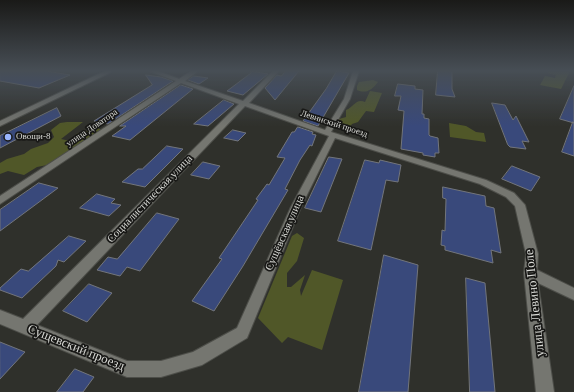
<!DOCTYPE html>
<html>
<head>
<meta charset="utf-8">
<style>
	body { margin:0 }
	canvas { display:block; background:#2f302b }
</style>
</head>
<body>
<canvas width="574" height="392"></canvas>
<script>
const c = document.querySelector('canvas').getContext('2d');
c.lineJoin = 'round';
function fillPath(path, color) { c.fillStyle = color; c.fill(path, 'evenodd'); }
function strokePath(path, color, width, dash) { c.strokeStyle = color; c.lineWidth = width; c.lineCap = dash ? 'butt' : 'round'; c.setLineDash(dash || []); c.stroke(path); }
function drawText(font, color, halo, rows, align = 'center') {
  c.font = font + ' "Times New Roman",serif'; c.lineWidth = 3.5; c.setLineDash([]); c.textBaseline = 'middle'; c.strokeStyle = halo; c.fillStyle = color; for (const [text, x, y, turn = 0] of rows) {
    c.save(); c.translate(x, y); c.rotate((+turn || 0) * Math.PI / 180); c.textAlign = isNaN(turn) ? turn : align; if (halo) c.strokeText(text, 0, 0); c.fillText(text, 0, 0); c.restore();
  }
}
fillPath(new Path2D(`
	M 548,71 L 570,71 L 561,89 L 540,85 L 545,76 L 555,78 L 556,75 L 547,73 Z
	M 373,80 L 378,82 C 372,90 366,94 357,90 L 357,86 L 359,82 Z
	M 370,91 L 382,93 L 374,112 L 366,111 L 358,122 L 352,124 L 349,128 L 344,130 L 333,123 L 339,119 L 346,117 L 346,110 C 354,107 356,98 365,102 Z
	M 67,122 L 83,122 L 61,139 L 74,142 L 78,139 L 76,134 L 98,128 L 102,130 L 47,165 L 37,167 L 24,175 L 8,171 L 0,174 L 0,163 L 7,159 L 24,154 L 31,149 L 48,143 L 54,137 L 51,130 L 60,123 Z
	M 449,123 L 466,126 L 476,132 L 484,133 L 486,142 L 450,137 Z
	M 297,233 L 304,238 L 297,261 L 287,273 L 287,287 L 291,287 L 305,275 L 300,290 L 301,296 L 312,270 L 343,280 L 322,350 L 288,337 L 282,343 L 258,318 L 292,236 Z`), '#505728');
const building = new Path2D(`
	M 0,71 L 47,71 L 70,75 L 39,88 L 0,81 Z
	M 250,71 L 268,74 L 243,95 L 227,91 L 251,73 Z
	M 286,71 L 299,71 L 275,100 L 265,88 L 277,75 L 281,76 Z
	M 337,71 L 349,73 L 318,126 L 303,121 L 326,89 Z
	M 438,71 L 452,71 L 452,89 L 455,97 L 436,95 Z
	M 146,75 L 161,77 L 173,81 L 108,124 L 94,121 L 152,85 Z
	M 194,76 L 208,78 L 199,84 L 188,80 Z
	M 398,84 L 415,86 L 415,89 L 423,90 L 422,114 L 424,114 L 424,118 L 429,119 L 429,135 L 430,136 L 438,138 L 439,153 L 435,153 L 435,157 L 423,155 L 423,153 L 401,149 L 404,111 L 398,110 L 401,96 L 395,96 Z
	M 181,85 L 193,89 L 130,140 L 112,136 L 126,126 L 120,126 Z
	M 574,86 L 574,123 L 560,119 Z
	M 224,100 L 234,104 L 208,126 L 194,124 Z
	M 492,103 L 505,105 L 513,120 L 516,116 L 529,142 L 522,141 L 526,149 L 510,147 L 508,145 Z
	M 57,108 L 61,116 L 0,148 L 0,136 Z
	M 573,122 L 574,123 L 574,156 L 562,152 Z
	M 298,127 L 313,132 L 312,134 L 316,135 L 312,146 L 310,145 L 300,160 L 285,189 L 288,190 L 243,266 L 214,311 L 192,301 L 222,259 L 219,258 L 258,200 L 256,199 L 267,184 L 269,185 L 285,158 L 277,157 L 292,132 L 294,132 Z
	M 233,130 L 246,133 L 238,141 L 224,138 Z
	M 167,146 L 183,149 L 145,187 L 122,182 L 138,169 L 142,169 Z
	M 329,157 L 342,159 L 321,212 L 305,208 Z
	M 365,160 L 379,163 L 380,160 L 401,165 L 398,182 L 386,180 L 371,250 L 338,241 Z
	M 203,162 L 220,166 L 209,179 L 191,175 Z
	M 512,166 L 540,177 L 531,191 L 502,179 Z
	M 39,183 L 58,188 L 0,231 L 0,210 Z
	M 443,187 L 485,196 L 486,206 L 494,208 L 501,253 L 491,250 L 493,263 L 445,250 L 445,246 L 441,245 L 442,230 L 445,231 L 446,199 L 443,198 Z
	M 97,194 L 115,199 L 111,203 L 121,205 L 109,216 L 80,208 Z
	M 157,213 L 179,219 L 140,271 L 127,267 L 120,276 L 97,270 L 108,257 L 117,259 Z
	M 69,236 L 86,241 L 64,262 L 58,260 L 56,266 L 22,298 L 0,290 L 0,288 L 21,269 L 28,271 Z
	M 384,255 L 418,265 L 408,392 L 359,392 Z
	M 466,278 L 485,283 L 495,392 L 470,392 Z
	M 89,284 L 112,293 L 87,322 L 63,311 Z
	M 0,342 L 25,352 L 0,379 Z
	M 75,369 L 94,377 L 83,392 L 57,392 Z`);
fillPath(building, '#39497b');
strokePath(building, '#72757b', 1);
const minor = new Path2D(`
	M 149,71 L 158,71 L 179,79 L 191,71 L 198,71 L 185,81 L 243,101 L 273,71 L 279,71 L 249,103 L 325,130 L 344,99 L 353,71 L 359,71 L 350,99 L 331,132 L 486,180 L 514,193 L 525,205 L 538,254 L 537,270 L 574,288 L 574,300 L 538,283 L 554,392 L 536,392 L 524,273 L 526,254 L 515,206 L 506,197 L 480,184 L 335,138 L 301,207 L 247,338 L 202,365 L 161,377 L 127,377 L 0,324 L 0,310 L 23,319 L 239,104 L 181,83 L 0,204 L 0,196 L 176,81 ZM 245,106 L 329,136 L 291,207 L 237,328 L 193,352 L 161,361 L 127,361 L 37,325 Z`);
const tertiary = new Path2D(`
	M 105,71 L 113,71 L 0,126 L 0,121 Z`);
strokePath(minor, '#4d4e49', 2);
strokePath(tertiary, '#4d4e49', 2);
fillPath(minor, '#757670');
fillPath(tertiary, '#757670');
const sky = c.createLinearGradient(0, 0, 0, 126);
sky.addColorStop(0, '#1a1a18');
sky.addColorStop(0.56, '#474e55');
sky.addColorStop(1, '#474e5500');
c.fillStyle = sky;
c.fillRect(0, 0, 574, 126);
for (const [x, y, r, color] of [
	[8,137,4,"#9ab5fd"]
]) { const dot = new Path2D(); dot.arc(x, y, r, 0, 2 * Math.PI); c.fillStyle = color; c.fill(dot); strokePath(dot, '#181816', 1.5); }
drawText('9px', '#d8d9d5', '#181816', [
	["Левинский проезд",334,124,18],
	["улица Доватора",92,128,-34]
]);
drawText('9px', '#d8d9d5', '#181816', [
	["Овощи-8",16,137]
], 'left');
drawText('11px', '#d8d9d5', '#181816', [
	["Социалистическая улица",150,199,-46],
	["Сущёвская улица",285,233,-66]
]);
drawText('13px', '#d8d9d5', '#181816', [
	["улица Левино Поле",535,303,-96],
	["Сущевский проезд",76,348,22]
]);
</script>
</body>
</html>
